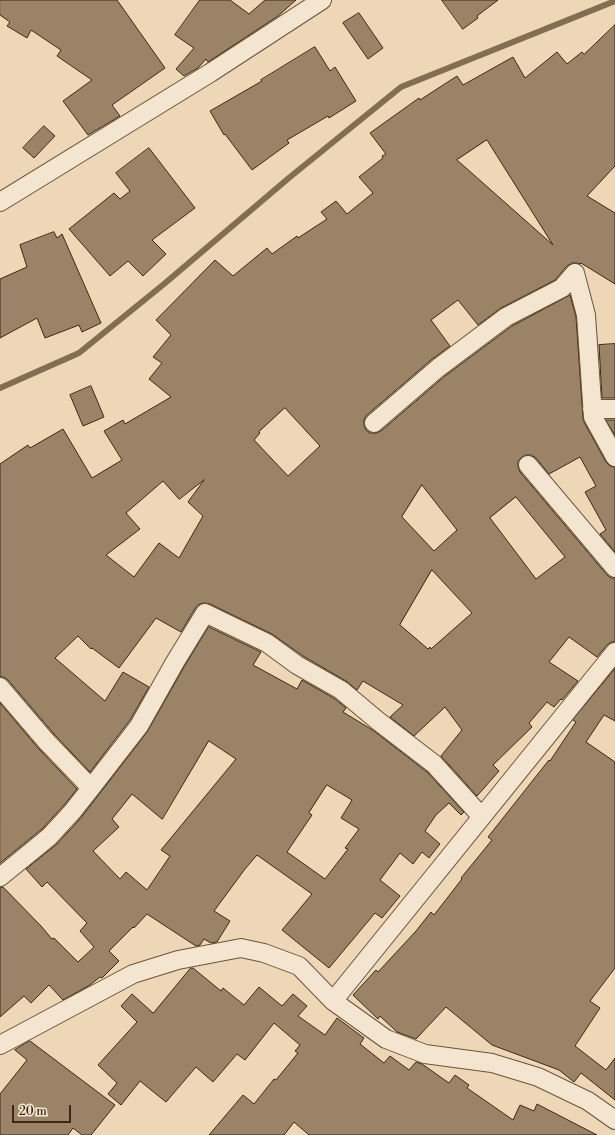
<!DOCTYPE html>
<html>
<head>
<meta charset="utf-8">
<style>
	body { margin:0 }
	#map { position:relative; width:615px; height:1135px; overflow:hidden; background:#eed7b6; font-family:"Libre Bodoni",serif }
	canvas { display:block }
	.scale { position:absolute; left:12px; top:1105px; width:59px; height:18px; box-sizing:border-box; border:2px solid #3e2910; border-top:0; padding-left:5px; font-size:12px; line-height:14px; white-space:nowrap; color:#3e2910; -webkit-text-stroke:3px #f4e5d0; paint-order:stroke }
</style>
</head>
<body>
<div id="map">
<canvas width="615" height="1135"></canvas>
<div class="scale">20 m</div>
</div>
<script>
const c = document.querySelector('canvas').getContext('2d');
c.lineJoin = 'round';
function strokePath(path, color, width, dash) { c.strokeStyle = color; c.lineWidth = width; c.lineCap = dash ? 'butt' : 'round'; c.setLineDash(dash || []); c.stroke(path); }
function fillPath(path, color) { c.fillStyle = color; c.fill(path, 'evenodd'); }
strokePath(new Path2D(`
	M 0,388 L 79,353 L 164,284 L 290,177 L 401,87 L 615,1`), '#846e52', 6);
const building = new Path2D(`
	M 0,0 L 117,0 L 165,68 L 112,105 L 120,116 L 88,135 L 63,101 L 92,80 L 57,56 L 61,50 L 31,30 L 27,38 L 7,26 L 10,22 L 0,15 Z
	M 200,0 L 230,0 L 249,14 L 265,0 L 296,0 L 278,16 L 208,62 L 206,59 L 198,68 L 184,76 L 176,69 L 194,48 L 175,35 Z
	M 442,0 L 498,0 L 477,16 L 478,18 L 463,29 Z
	M 359,13 L 383,48 L 368,59 L 343,23 Z
	M 615,25 L 615,166 L 587,196 L 615,213 L 615,284 L 581,263 L 580,264 L 577,263 L 572,263 L 567,266 L 555,280 L 501,308 L 478,325 L 458,300 L 431,320 L 450,346 L 431,360 L 367,415 L 364,419 L 364,425 L 366,430 L 370,433 L 376,433 L 381,431 L 445,376 L 512,326 L 570,295 L 576,317 L 583,418 L 584,422 L 606,462 L 610,466 L 615,467 L 615,552 L 600,534 L 606,530 L 585,492 L 596,486 L 580,457 L 549,474 L 536,458 L 531,455 L 526,455 L 522,457 L 518,461 L 518,466 L 520,472 L 607,575 L 611,578 L 615,578 L 615,642 L 611,642 L 607,645 L 597,657 L 569,637 L 549,662 L 578,681 L 562,700 L 561,699 L 554,707 L 547,702 L 529,723 L 532,727 L 493,765 L 499,771 L 477,796 L 441,756 L 462,730 L 445,707 L 414,736 L 390,717 L 403,705 L 363,681 L 357,690 L 346,681 L 303,656 L 272,634 L 210,604 L 204,603 L 200,604 L 196,607 L 181,632 L 156,618 L 119,668 L 92,648 L 91,649 L 78,636 L 55,658 L 105,701 L 123,672 L 149,687 L 130,720 L 90,772 L 54,734 L 8,680 L 4,677 L 0,677 L 0,464 L 28,445 L 30,448 L 63,429 L 92,478 L 122,460 L 104,431 L 123,420 L 125,424 L 171,397 L 149,379 L 162,363 L 153,357 L 171,335 L 156,320 L 215,260 L 233,276 L 267,248 L 272,254 L 297,236 L 298,238 L 327,219 L 321,212 L 336,201 L 347,214 L 373,193 L 359,177 L 383,158 L 382,156 L 386,154 L 370,133 L 419,98 L 420,100 L 457,76 L 463,85 L 513,57 L 525,78 L 557,52 L 567,64 L 582,52 L 584,54 ZM 487,140 L 553,245 L 457,160 ZM 285,408 L 320,446 L 288,476 L 254,440 L 260,433 L 259,432 ZM 204,480 L 188,502 L 203,516 L 179,558 L 159,543 L 134,577 L 106,555 L 140,529 L 126,513 L 163,481 L 179,499 ZM 422,485 L 457,530 L 434,551 L 402,517 ZM 516,497 L 565,557 L 536,579 L 490,518 ZM 432,570 L 472,613 L 431,649 L 430,647 L 428,649 L 400,625 Z
	M 315,47 L 330,71 L 335,67 L 356,101 L 329,118 L 328,116 L 287,140 L 289,143 L 252,170 L 225,134 L 224,135 L 210,111 L 262,81 L 261,80 Z
	M 44,126 L 55,136 L 34,158 L 23,148 Z
	M 149,148 L 195,208 L 152,240 L 166,254 L 143,276 L 128,261 L 110,276 L 69,229 L 114,193 L 120,199 L 130,191 L 116,173 Z
	M 54,232 L 57,238 L 62,234 L 101,323 L 82,332 L 79,325 L 45,338 L 37,318 L 0,338 L 0,279 L 27,267 L 20,245 Z
	M 615,344 L 615,398 L 602,398 L 599,345 Z
	M 91,386 L 104,417 L 83,426 L 70,395 Z
	M 606,420 L 615,420 L 615,435 Z
	M 209,627 L 261,652 L 253,665 L 297,689 L 302,680 L 335,699 L 346,708 L 343,712 L 374,731 L 427,772 L 464,812 L 461,815 L 449,803 L 436,815 L 425,831 L 440,844 L 429,858 L 422,852 L 413,864 L 400,853 L 380,880 L 400,896 L 382,918 L 375,913 L 329,968 L 282,930 L 312,894 L 257,855 L 245,869 L 214,911 L 230,921 L 217,942 L 211,943 L 204,939 L 200,945 L 196,946 L 147,914 L 134,928 L 133,927 L 109,951 L 119,961 L 102,978 L 100,977 L 90,985 L 63,1000 L 49,985 L 31,1003 L 24,996 L 0,1017 L 0,887 L 3,887 L 41,926 L 52,939 L 54,938 L 78,962 L 94,947 L 80,931 L 87,923 L 47,882 L 42,887 L 26,869 L 57,844 L 80,819 L 147,732 L 184,667 ZM 209,741 L 236,759 L 161,850 L 170,856 L 147,890 L 126,872 L 120,879 L 93,851 L 119,827 L 112,819 L 132,794 L 162,819 ZM 327,785 L 352,800 L 341,818 L 359,829 L 345,848 L 348,849 L 325,879 L 287,852 L 312,815 L 309,813 Z
	M 615,669 L 615,721 L 604,715 L 586,742 L 615,762 L 615,968 L 590,1001 L 600,1008 L 575,1046 L 606,1070 L 615,1058 L 615,1100 L 581,1073 L 574,1082 L 559,1070 L 492,1045 L 446,1007 L 416,1039 L 397,1032 L 380,1016 L 378,1019 L 353,995 L 376,970 L 378,972 L 416,931 L 431,912 L 434,915 L 462,879 L 461,878 L 492,840 L 488,837 L 549,760 L 550,761 L 576,722 L 573,720 Z
	M 0,703 L 38,748 L 77,789 L 64,805 L 42,829 L 0,863 Z
	M 191,968 L 193,968 L 221,991 L 223,988 L 244,1005 L 259,987 L 282,1006 L 293,994 L 307,1006 L 298,1016 L 325,1035 L 337,1018 L 364,1038 L 360,1044 L 384,1063 L 390,1056 L 409,1070 L 416,1062 L 422,1064 L 449,1083 L 455,1075 L 469,1085 L 467,1088 L 513,1120 L 520,1105 L 534,1111 L 537,1104 L 597,1135 L 309,1135 L 294,1122 L 284,1135 L 209,1135 L 243,1095 L 254,1104 L 274,1079 L 276,1080 L 298,1053 L 295,1051 L 300,1045 L 274,1023 L 245,1060 L 237,1054 L 213,1082 L 196,1067 L 166,1102 L 140,1081 L 121,1105 L 108,1094 L 117,1083 L 98,1065 L 137,1022 L 121,1006 L 132,994 L 153,1013 Z
	M 30,1041 L 115,1105 L 91,1135 L 82,1135 L 73,1128 L 68,1135 L 0,1135 L 0,1094 L 27,1060 L 15,1050 Z`);
fillPath(building, '#9a8366');
strokePath(building, '#3e2910', 1);
const minor = new Path2D(`
	M 0,202 L 210,73 L 322,0
	M 575,273 L 586,315 L 593,417 L 615,457
	M 592,409 L 615,409
	M 374,423 L 438,368 L 506,317 L 562,288 L 575,273
	M 528,465 L 615,568
	M 0,687 L 46,741 L 91,788
	M 0,877 L 49,837 L 72,812 L 91,788 L 139,726 L 175,662 L 205,613 L 267,643 L 297,665 L 341,690 L 378,721 L 434,764 L 481,816
	M 333,1001 L 615,652
	M 0,1045 L 133,974 L 178,960 L 241,948 L 264,953 L 299,966 L 333,1001 L 386,1039 L 425,1054 L 492,1063 L 538,1077 L 588,1101 L 615,1120`);
strokePath(minor, '#6a543a', 20);
strokePath(minor, '#f4e5d0', 18);
</script>
</body>
</html>
